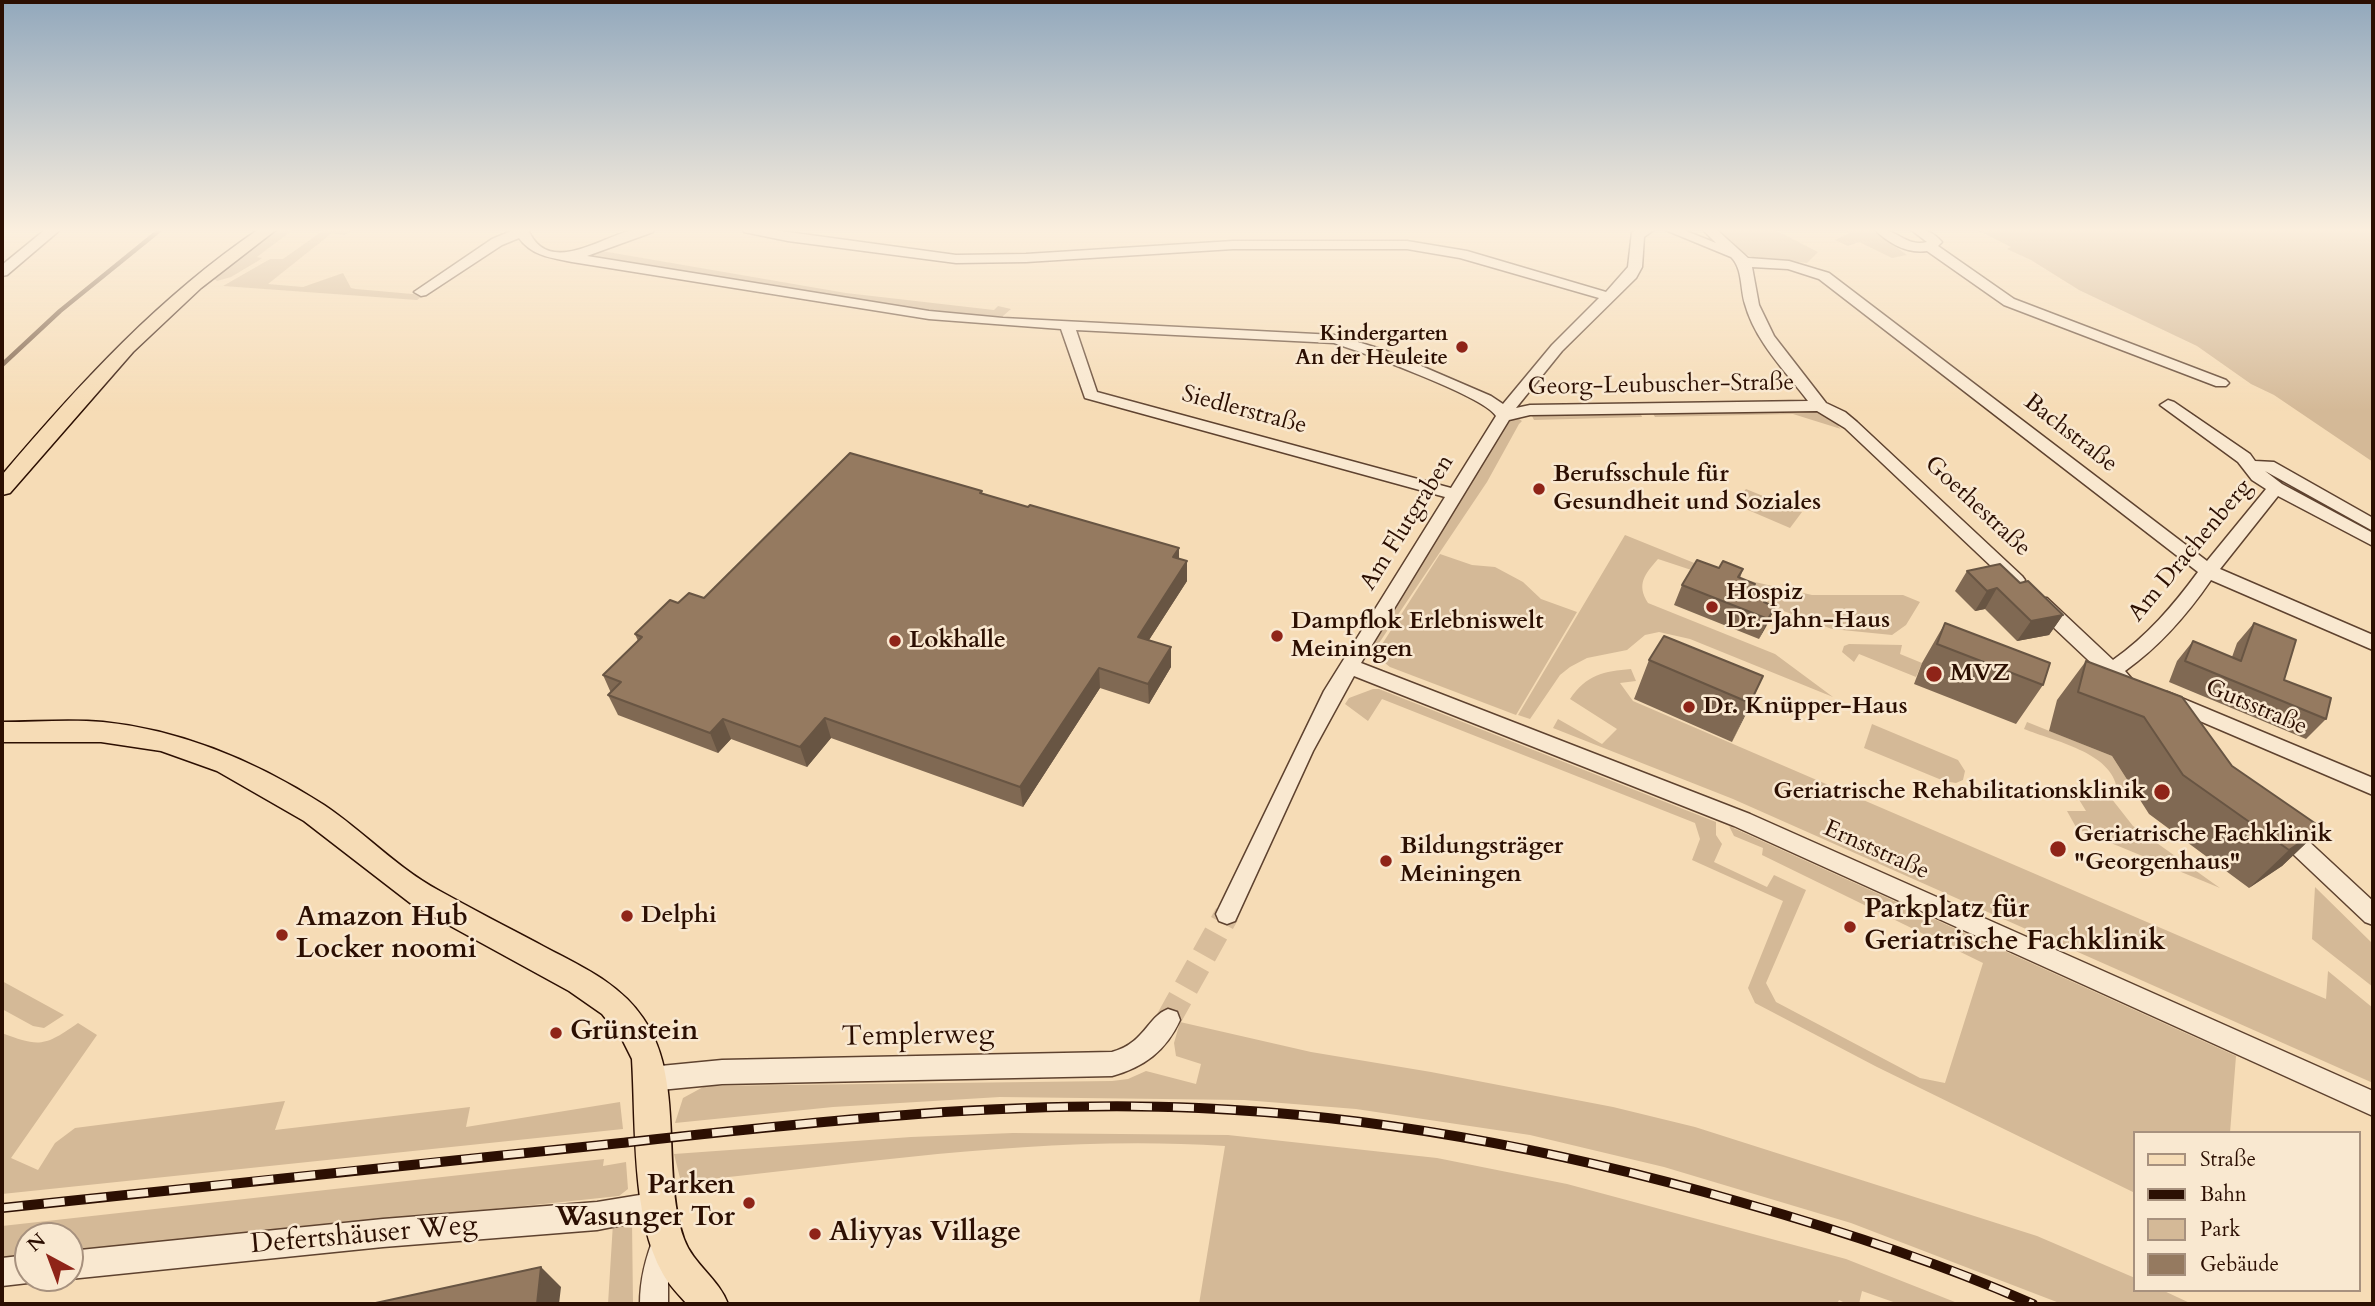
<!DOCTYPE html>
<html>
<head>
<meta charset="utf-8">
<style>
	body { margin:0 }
	#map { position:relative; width:2375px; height:1306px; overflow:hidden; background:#f6dcb6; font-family:Cardo,serif }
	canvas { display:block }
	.frame { position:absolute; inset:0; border:4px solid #2c0f02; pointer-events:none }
	.legend { position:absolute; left:2133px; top:1131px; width:228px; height:161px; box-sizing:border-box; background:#f9e8d0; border:2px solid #a7917e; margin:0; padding:9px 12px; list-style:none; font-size:21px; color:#2c0f02 }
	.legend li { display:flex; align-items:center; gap:14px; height:35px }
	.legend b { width:35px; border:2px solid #a7917e }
	.north { position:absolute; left:14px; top:1222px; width:70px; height:70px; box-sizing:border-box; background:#f9e8d0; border:2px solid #a7917e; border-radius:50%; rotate:319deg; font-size:19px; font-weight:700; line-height:28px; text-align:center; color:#2c0f02 }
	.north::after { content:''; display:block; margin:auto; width:24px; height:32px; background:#8f2418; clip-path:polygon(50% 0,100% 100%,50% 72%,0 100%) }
</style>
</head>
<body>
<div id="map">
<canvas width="2375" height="1306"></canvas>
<div class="frame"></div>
<ul class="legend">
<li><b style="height:9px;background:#f6dcb6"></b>Straße</li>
<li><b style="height:9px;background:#2c0f02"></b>Bahn</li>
<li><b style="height:19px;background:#d4b997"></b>Park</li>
<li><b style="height:19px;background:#957a60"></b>Gebäude</li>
</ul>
<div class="north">N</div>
</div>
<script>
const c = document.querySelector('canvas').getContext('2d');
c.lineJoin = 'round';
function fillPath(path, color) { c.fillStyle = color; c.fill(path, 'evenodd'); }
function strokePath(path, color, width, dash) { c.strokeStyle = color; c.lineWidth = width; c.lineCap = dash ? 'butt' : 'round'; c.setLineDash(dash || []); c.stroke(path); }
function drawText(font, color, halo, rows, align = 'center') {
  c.font = font + ' Cardo,serif'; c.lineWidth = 5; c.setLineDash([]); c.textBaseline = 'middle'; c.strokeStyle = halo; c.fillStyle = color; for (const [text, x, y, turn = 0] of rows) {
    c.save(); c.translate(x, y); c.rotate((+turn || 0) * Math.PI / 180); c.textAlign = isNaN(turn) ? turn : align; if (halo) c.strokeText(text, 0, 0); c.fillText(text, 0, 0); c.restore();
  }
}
fillPath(new Path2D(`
	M 277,229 L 294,229 L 257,257 L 262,258 L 258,261 L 231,277 L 217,281 L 210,276 Z
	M 325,229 L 354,229 L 345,235 L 332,233 L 268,284 L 303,287 L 343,273 L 351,288 L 356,289 L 424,295 L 417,300 L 223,286 L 270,259 L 283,259 Z
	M 1725,229 L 1773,229 L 1818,252 L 1807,263 L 1753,257 L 1740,252 L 1719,231 Z
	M 1842,229 L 1871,229 L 1907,255 L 1892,258 L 1859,242 L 1848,246 L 1835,240 L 1850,233 Z
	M 1975,229 L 2373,229 L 2373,462 L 2274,395 L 2251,384 L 2197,346 L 2079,290 L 2031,260 L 2007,249 L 2011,247 Z
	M 601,248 L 602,251 L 846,293 L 994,310 L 998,306 L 1011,309 L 1003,316 L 991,318 L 888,307 L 592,257 L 592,253 Z
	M 1806,409 L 1819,412 L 1841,425 L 1838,426 L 1841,429 L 1793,414 L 1655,417 L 1652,412 Z
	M 1640,412 L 1642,417 L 1534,420 L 1531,414 Z
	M 1515,416 L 1522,421 L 1519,424 L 1487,482 L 1373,652 L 1373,639 L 1435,542 L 1506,422 Z
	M 1746,489 L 1802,512 L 1790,528 L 1734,504 Z
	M 1625,535 L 1724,575 L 1812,595 L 1903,595 L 1920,602 L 1906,625 L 1892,635 L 1832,629 L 1754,600 L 1752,590 L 1658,559 C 1645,574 1636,584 1648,603 L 1775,654 L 1833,697 L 1690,639 L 1659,632 L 1645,635 L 1627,650 L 1587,658 L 1570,667 L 1560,675 L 1530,719 L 1518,715 Z
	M 1440,554 L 1472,565 L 1495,567 L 1523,582 L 1541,599 L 1577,612 L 1516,715 L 1390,667 L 1377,657 L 1377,652 Z
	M 1849,644 L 1902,645 L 1900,654 L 1922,663 L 1916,677 L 1859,654 L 1854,662 L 1842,652 L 1844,646 Z
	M 1631,669 L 1636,681 L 1620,683 L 1633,701 L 2326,999 L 2328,971 L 2373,1008 L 2373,1083 L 1733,799 L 1553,728 L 1558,719 L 1602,744 L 1617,729 L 1570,699 C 1586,675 1604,671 1631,669 Z
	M 1373,689 L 1379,689 L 1716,822 L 1716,835 L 1722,844 L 1714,862 L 1767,887 L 1774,875 L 1806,890 L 1766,983 L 1776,1002 L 1920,1078 L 1945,1083 L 1983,963 L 1762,855 L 1763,848 L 1734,836 L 1729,826 L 2236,1056 L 2230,1133 L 2135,1133 L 2135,1193 L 1877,1067 L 1755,1003 L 1748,988 L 1783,901 L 1692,860 L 1700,839 L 1695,823 L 1382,699 L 1368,721 L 1345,704 L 1349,698 Z
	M 2027,722 L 2112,756 L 2133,789 L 2117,789 C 2112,752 2053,741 2024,729 Z
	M 1872,724 L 1958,760 L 1965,771 L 1963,780 L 1956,783 L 1944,781 L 1864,748 Z
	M 2078,798 L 2111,798 L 2133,826 L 2220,888 L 2077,829 L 2067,811 L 2086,811 Z
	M 2315,887 L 2373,944 L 2373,987 L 2312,939 Z
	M 2,981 L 64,1015 L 44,1028 L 33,1026 L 2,1009 Z
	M 1180,1022 L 1311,1052 L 1431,1072 L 1613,1107 L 1695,1127 L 2037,1236 L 2135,1278 L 2135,1290 L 2162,1290 L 2192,1304 L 2062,1304 L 1851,1223 L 1664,1167 L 1530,1135 L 1356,1109 L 1244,1100 L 1000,1097 L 833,1107 L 675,1123 L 683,1098 L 705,1086 L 1112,1081 L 1128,1079 L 1146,1071 L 1196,1084 L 1201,1064 L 1176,1056 L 1174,1043 Z
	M 78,1023 L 97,1035 L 11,1158 L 38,1170 L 55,1143 L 75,1128 L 285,1101 L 275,1130 L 470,1107 L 466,1127 L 620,1102 L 623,1129 L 2,1194 L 2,1033 C 39,1047 44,1047 78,1023 Z
	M 1013,1133 L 1228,1135 L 1437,1158 L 1567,1184 L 1846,1259 L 1960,1304 L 1899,1304 L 1862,1291 L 1859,1304 L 1847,1304 L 1839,1300 L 1837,1304 L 1199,1304 L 1225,1146 C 1042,1134 862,1164 681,1182 L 674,1154 L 911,1137 Z
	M 604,1159 L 603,1166 L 626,1162 L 628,1189 L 619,1196 L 70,1254 L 70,1236 L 28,1236 L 28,1258 L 2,1261 L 2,1226 Z
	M 632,1221 L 633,1304 L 608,1304 L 613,1223 Z`), '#d4b997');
strokePath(new Path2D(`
	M 2,365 L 60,311 L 161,229`), '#7c6049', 4.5);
strokePath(new Path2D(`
	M 1168,1020 L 1227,914`), '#d8bd9b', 25, [25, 12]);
const minor = new Path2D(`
	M 46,229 L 61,229 L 7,275 L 2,276 L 2,265 Z
	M 516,229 L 528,229 C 548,279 605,234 637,229 C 643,228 649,229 654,229 L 653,232 L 587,256 L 929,311 L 1003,318 L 1335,335 L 1384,350 L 1491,396 L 1503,404 L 1552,345 L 1599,298 L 1460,258 L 1407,249 L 1233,249 L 1026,262 L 956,263 L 788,241 L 744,232 L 742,229 L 766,229 L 956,255 L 1026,254 L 1233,241 L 1407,241 L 1467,251 L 1606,292 L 1628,267 L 1632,232 L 1640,229 L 1655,229 L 1644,237 L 1642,267 L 1636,278 L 1562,351 L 1516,408 L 1530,405 L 1808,401 C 1786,372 1755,341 1745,304 C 1740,288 1743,269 1731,257 L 1663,229 L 1681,229 L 1716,243 L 1702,229 L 1716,229 L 1748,258 L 1789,261 L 1829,273 L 2207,561 L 2266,489 L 2252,480 L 2238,462 L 2160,405 L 2168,400 L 2174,402 L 2250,454 L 2255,461 L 2274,462 L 2373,518 L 2373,531 L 2265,471 L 2282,484 L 2373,533 L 2373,546 L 2278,496 L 2220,569 L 2373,635 L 2373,650 L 2211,580 C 2187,615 2160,646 2125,671 L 2138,686 L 2135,691 L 2128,693 L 2121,691 L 2033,608 L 2031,603 L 2033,598 L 2047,598 L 2113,660 C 2147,636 2173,606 2198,572 L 1819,279 L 1788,269 L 1752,267 L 1759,305 L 1774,336 L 1826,403 L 1845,412 L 1857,422 L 2022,576 L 2025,580 L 2022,584 L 2010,584 L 1845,428 L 1817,411 L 1530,415 L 1509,420 L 1361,663 L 1750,814 L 2373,1091 L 2373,1116 L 1734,826 L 1354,676 L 1313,751 L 1235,921 L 1227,924 L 1219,921 L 1216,914 L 1324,691 L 1445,497 L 1085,398 L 1061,329 L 929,319 L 572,262 C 552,258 532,256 519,238 L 502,245 L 426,295 L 421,296 L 414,292 L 492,239 ZM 1076,330 L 1334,343 C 1361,352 1484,396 1496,416 L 1451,488 L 1097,392 Z
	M 1874,229 C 1896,227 1906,248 1927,242 L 1910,229 C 1924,228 1933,232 1942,242 L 1938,246 L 2014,299 L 2226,380 L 2229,383 L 2226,386 L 2216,386 L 2004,305 L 1927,251 C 1907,254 1888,243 1874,229 Z
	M 2167,692 L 2373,778 L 2373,795 L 2160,704 L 2157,699 L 2160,694 Z
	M 2283,822 L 2291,825 L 2373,901 L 2373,925 L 2365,922 L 2275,837 L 2272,831 L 2275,825 Z
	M 1168,1009 L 1177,1012 L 1180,1020 C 1166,1051 1144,1067 1112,1076 L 722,1084 L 650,1091 L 641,1087 L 637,1079 L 641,1071 L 650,1067 L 722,1060 L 1112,1052 C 1145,1043 1147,1017 1168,1009 Z
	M 658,1192 L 668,1196 L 672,1206 L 668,1216 L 597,1230 L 383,1247 L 70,1279 L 68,1278 L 70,1278 L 70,1251 L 383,1219 L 597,1202 Z
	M 666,1228 L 676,1232 L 680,1242 L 668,1280 L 668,1304 L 640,1304 C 640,1278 646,1256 656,1232 Z
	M 28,1255 L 28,1278 L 38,1279 L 28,1283 L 2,1286 L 2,1258 Z`);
const major = new Path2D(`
	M 259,229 L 277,229 L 201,288 L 133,352 L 10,493 L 2,495 L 2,475 C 80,383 159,297 259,229 Z
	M 2,722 C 35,722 70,719 103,722 C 182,730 257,762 324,805 C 363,831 397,868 438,890 C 472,909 507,927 541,945 C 578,965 619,982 643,1018 C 686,1080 660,1169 684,1239 C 693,1264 719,1279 728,1304 L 687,1304 C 679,1295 669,1285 663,1274 C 631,1218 636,1124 632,1059 L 622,1039 L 602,1014 L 569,991 L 414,906 L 304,821 L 217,771 L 161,751 L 101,742 L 2,742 Z`);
strokePath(minor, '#5e422f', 3);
strokePath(major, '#2c0f02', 3);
fillPath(minor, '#f9e8d0');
fillPath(major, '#f6dcb6');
const rail = new Path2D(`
	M 2,1208 C 208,1186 414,1164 621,1143 C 813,1122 1006,1100 1199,1108 C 1383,1116 1563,1151 1740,1202 C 1839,1230 1938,1262 2033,1304`);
strokePath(rail, '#2c0f02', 10);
strokePath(rail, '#f9e8d0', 7, [21]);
fillPath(new Path2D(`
	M 982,491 L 982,494 L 1028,507 L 1179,548 L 1179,559 L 1187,581 L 1149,640 L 1171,667 L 1149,704 L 1100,688 L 1023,807 L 831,738 L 807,767 L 731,739 L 718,753 L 618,715 L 608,695 L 611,693 L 603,675 L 638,641 L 635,634 L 678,603 L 704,598 Z
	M 1719,568 L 1743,569 L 1740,578 L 1755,584 L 1752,590 L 1764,603 L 1775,607 L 1759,639 L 1674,605 L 1682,585 Z
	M 1967,571 L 2020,583 L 2063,615 L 2049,635 L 2017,641 L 1985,609 L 1975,611 L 1955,591 Z
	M 1945,623 L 2043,685 L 2016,724 L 1914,684 L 1922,663 Z
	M 2254,623 L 2284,680 L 2326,719 L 2306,739 L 2169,682 L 2177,661 L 2193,641 L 2232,657 L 2237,643 Z
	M 1649,660 L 1763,676 L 1732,742 L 1634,699 Z
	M 2086,661 L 2232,766 L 2322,828 L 2282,866 L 2249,888 L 2149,814 L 2112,756 L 2049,731 L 2057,700 Z`), '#806953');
fillPath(new Path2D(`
	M 1179,548 L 1179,568 L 1173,557 Z
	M 1187,561 L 1187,581 L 1138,657 L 1138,637 Z
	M 1997,588 L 1985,609 L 1975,611 L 1987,591 Z
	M 1775,607 L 1766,627 L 1759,639 L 1768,619 Z
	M 2063,615 L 2049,635 L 2017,641 L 2031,621 Z
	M 1171,647 L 1171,667 L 1149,704 L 1148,684 Z
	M 1099,668 L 1100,688 L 1023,807 L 1020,787 Z
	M 1763,676 L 1745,716 L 1732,742 L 1750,703 Z
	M 825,718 L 831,738 L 807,767 L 800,747 Z
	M 723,719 L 731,739 L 718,753 L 710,733 Z
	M 2322,828 L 2282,866 L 2249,888 L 2289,850 Z
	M 541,1267 L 561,1287 L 559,1304 L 537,1304 Z`), '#685543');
const building = new Path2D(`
	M 850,453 L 982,491 L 980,493 L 1028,507 L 1030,505 L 1179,548 L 1173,557 L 1187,561 L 1138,637 L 1171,647 L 1148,684 L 1099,668 L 1020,787 L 825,718 L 800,747 L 723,719 L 710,733 L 608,695 L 621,682 L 603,675 L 642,637 L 635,634 L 670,600 L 678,603 L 689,593 L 704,598 Z
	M 1697,560 L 1719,568 L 1723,561 L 1743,569 L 1738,577 L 1755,584 L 1751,590 L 1767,596 L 1764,602 L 1775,607 L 1768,619 L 1682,585 Z
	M 2000,564 L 2020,583 L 2028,581 L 2063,615 L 2031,621 L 1997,588 L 1987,591 L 1967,571 Z
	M 1945,623 L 2050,663 L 2043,685 L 1937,644 Z
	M 2254,623 L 2296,640 L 2284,680 L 2331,698 L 2326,719 L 2185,661 L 2193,641 L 2241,661 Z
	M 1664,636 L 1763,676 L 1750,703 L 1649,660 Z
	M 2086,661 L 2182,697 L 2232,766 L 2322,828 L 2289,850 L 2183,775 L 2144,717 L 2078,692 Z
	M 541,1267 L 537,1304 L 371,1304 Z`);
fillPath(building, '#957a60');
strokePath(building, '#685543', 2);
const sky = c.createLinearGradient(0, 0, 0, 411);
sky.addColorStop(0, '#92a8bc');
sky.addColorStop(0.56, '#fbefde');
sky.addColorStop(1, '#fbefde00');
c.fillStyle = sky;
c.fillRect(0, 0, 2375, 411);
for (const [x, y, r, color] of [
	[1462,347,7,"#8f2418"],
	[1539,489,7,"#8f2418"],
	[1712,607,7,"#8f2418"],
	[1277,636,7,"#8f2418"],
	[895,641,7,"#8f2418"],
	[1934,674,9,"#8f2418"],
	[1689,707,7,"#8f2418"],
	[2162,792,9,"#8f2418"],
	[2058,849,9,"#8f2418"],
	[1386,861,7,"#8f2418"],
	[627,916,7,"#8f2418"],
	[1850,927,7,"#8f2418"],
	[282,935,7,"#8f2418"],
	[556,1033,7,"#8f2418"],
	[749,1203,7,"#8f2418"],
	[815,1234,7,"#8f2418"]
]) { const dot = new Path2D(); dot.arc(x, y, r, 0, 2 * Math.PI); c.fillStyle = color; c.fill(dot); strokePath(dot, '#f9e8d0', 2.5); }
drawText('bold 21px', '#2c0f02', '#f9e8d0', [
	["Kindergarten",1448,335],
	["An der Heuleite",1448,359]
], 'right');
drawText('24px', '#2c0f02', '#f9e8d0', [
	["Georg-Leubuscher-Straße",1661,386,-1],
	["Siedlerstraße",1244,411,15],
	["Bachstraße",2070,434,38],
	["Goethestraße",1977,507,43],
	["Am Flutgraben",1408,523,-58],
	["Am Drachenberg",2191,551,-50],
	["Gutsstraße",2256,708,23],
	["Ernststraße",1876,851,24]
]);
drawText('bold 24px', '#2c0f02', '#f9e8d0', [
	["Berufsschule für",1553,475],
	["Gesundheit und Soziales",1553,503],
	["Hospiz",1726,593],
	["Dr.-Jahn-Haus",1726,621],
	["Dampflok Erlebniswelt",1291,622],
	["Meiningen",1291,650],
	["Lokhalle",909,641],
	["MVZ",1950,674],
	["Dr. Knüpper-Haus",1703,707],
	["Geriatrische Rehabilitationsklinik",2146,792,"right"],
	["Geriatrische Fachklinik",2074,835],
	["\"Georgenhaus\"",2074,863],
	["Bildungsträger",1400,847],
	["Meiningen",1400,875],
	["Delphi",641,916]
], 'left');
drawText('bold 28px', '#2c0f02', '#f9e8d0', [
	["Parkplatz für",1864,911],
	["Geriatrische Fachklinik",1864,943],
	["Amazon Hub",296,919],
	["Locker noomi",296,951],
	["Grünstein",570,1033],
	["Parken",735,1187,"right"],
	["Wasunger Tor",735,1219,"right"],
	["Aliyyas Village",829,1234]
], 'left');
drawText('28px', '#2c0f02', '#f9e8d0', [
	["Templerweg",918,1037,-1],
	["Defertshäuser Weg",364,1236,-5]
]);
</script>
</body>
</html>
